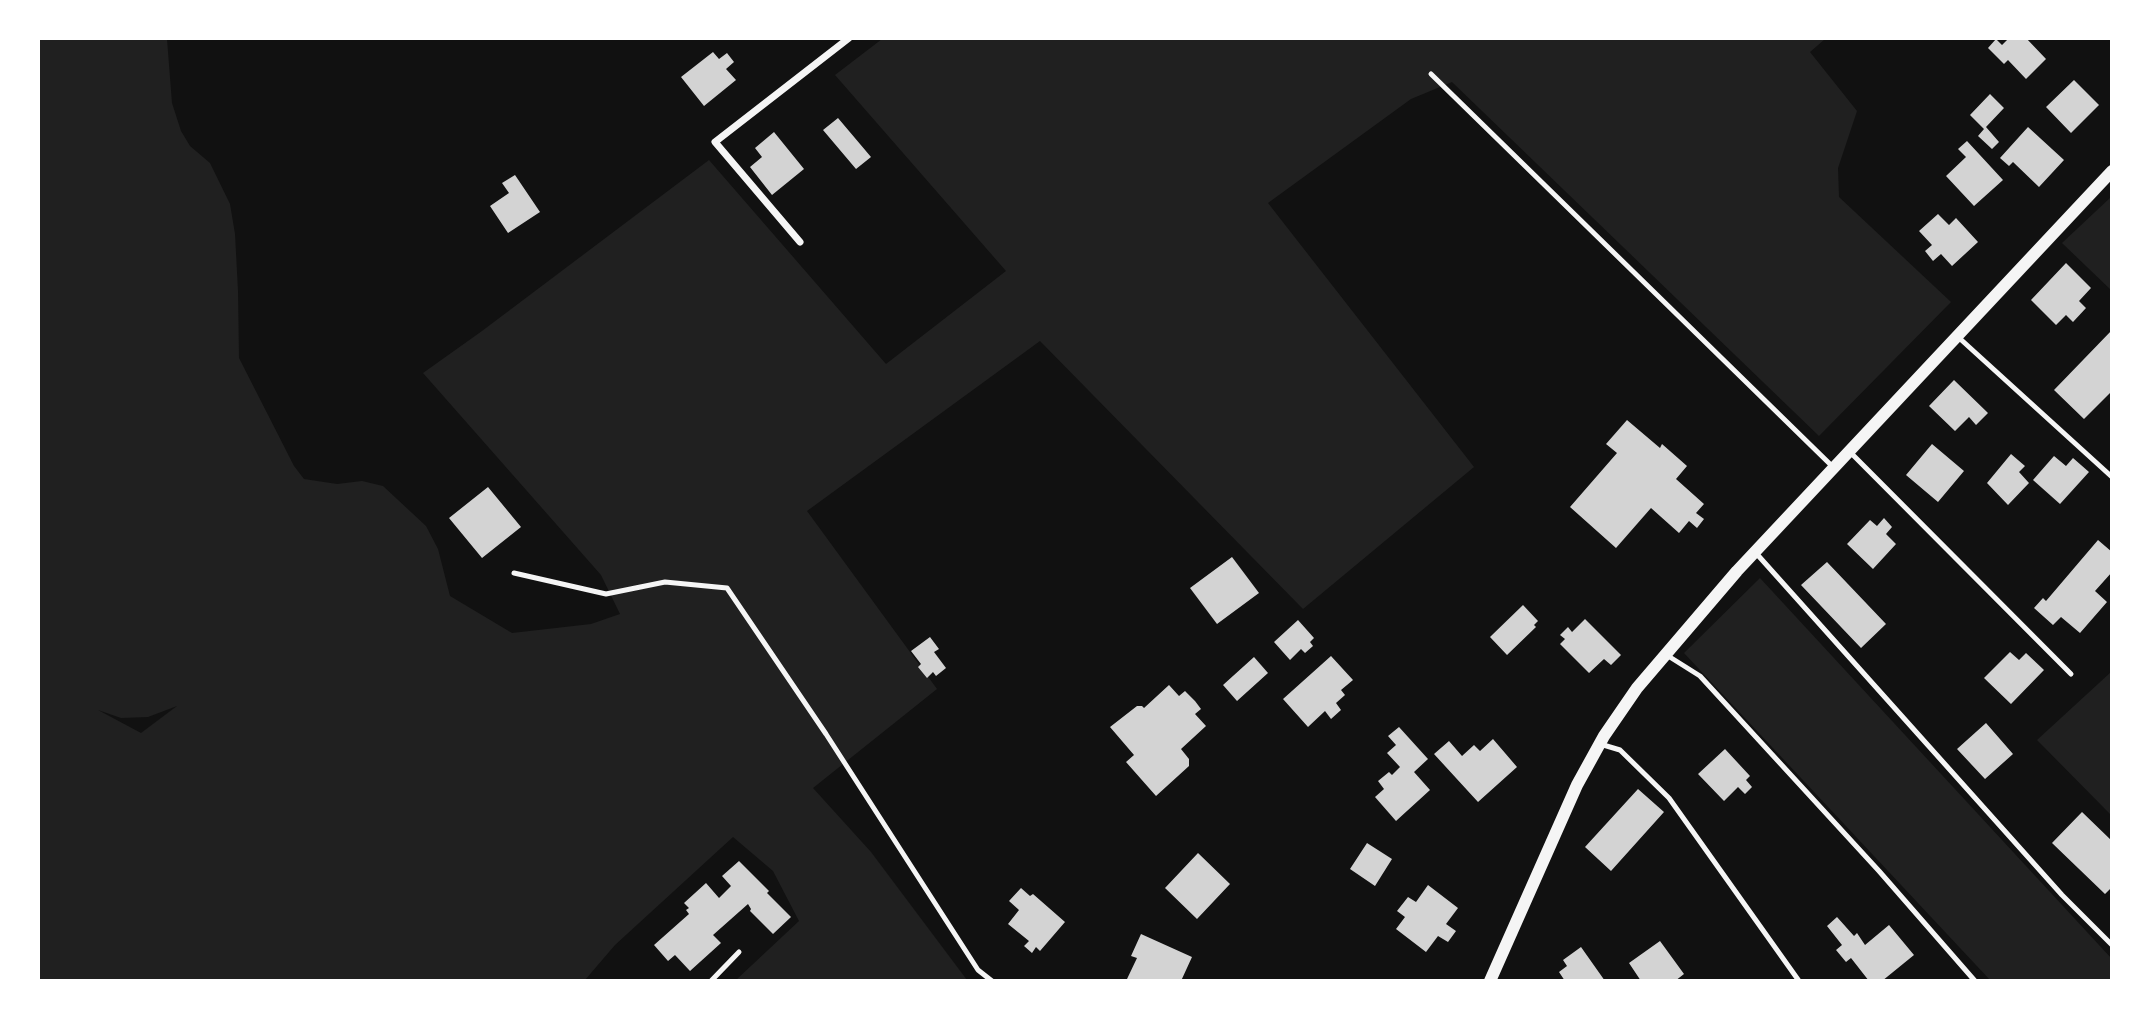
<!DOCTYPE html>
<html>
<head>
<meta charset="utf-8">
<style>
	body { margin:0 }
	#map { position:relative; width:2150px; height:1019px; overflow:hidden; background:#111; font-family:"Asap Condensed",sans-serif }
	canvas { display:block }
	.frame { position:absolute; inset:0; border:40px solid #fff; pointer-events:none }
</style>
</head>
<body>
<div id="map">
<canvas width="2150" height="1019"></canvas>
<div class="frame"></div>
</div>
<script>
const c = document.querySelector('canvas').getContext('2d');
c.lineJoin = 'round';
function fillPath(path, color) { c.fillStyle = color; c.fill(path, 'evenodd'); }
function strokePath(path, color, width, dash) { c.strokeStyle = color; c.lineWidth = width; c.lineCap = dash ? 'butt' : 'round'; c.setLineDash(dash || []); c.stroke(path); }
fillPath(new Path2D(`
	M 38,39 L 167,39 L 172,103 L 181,131 L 190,146 L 210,163 L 230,204 L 235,234 L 238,291 L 239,358 L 294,466 L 304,479 L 337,484 L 362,481 L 383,486 L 426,526 L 438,549 L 450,596 L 512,633 L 591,624 L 620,614 L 601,575 L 423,373 L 482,331 L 709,160 L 886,364 L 1006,271 L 835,75 L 882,39 L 1825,39 L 1810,52 L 1857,111 L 1838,168 L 1839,197 L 1951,302 L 1819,436 L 1452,82 L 1411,99 L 1268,203 L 1474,467 L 1303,609 L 1040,341 L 807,511 L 937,689 L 813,788 L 871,852 L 967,980 L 736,980 L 799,921 L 773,871 L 733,837 L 615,945 L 585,980 L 39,980 ZM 177,706 L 141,733 L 98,710 L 121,718 L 148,717 Z
	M 2111,197 L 2111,290 L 2062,243 Z
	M 1760,578 L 2111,958 L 2111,980 L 1990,980 L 1684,653 Z
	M 2111,672 L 2111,815 L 2037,740 Z`), '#202020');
fillPath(new Path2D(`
	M 2009,38 L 2026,38 L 2046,59 L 2026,79 L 2008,60 L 2004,64 L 1988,48 L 1996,39 L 2002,45 Z
	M 713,52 L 719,59 L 727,53 L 734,62 L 726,69 L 736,80 L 704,106 L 681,77 Z
	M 2074,80 L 2099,105 L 2071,133 L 2046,107 Z
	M 1990,94 L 2004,108 L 1986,127 L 1999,142 L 1992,149 L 1978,136 L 1984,129 L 1970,115 Z
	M 838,118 L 871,157 L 856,169 L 823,130 Z
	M 2028,127 L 2064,160 L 2039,187 L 2013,162 L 2009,166 L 2000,158 Z
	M 774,132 L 804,169 L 772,195 L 750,167 L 762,157 L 755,148 Z
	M 1967,141 L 2003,180 L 1974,206 L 1946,176 L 1966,157 L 1958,149 Z
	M 515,175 L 540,212 L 508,233 L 490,206 L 509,193 L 502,183 Z
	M 1938,214 L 1949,225 L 1956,218 L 1978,242 L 1952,266 L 1941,254 L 1933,261 L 1925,251 L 1932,245 L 1919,231 Z
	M 2066,263 L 2091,288 L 2079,301 L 2086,308 L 2073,322 L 2066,315 L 2056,325 L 2031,300 Z
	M 2112,330 L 2112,391 L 2084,419 L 2054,390 Z
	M 1954,380 L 1988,413 L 1976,425 L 1969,417 L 1955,431 L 1929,406 Z
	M 1627,420 L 1660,448 L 1662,444 L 1687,466 L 1676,479 L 1704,504 L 1696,513 L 1704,519 L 1697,528 L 1689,521 L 1679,533 L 1651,508 L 1616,548 L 1570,507 L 1617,453 L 1606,444 Z
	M 1932,444 L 1964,471 L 1938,502 L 1906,475 Z
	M 2011,454 L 2025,466 L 2019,472 L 2029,483 L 2008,505 L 1987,483 Z
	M 2054,456 L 2066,466 L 2073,458 L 2089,472 L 2060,504 L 2033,480 Z
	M 488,487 L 521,527 L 482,558 L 449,518 Z
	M 1884,518 L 1892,527 L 1886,534 L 1896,544 L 1873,569 L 1847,544 L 1870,520 L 1877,526 Z
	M 2098,540 L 2112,552 L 2112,572 L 2095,591 L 2107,602 L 2080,633 L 2061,617 L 2053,625 L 2034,608 L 2043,598 L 2046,601 Z
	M 1232,557 L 1259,593 L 1217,624 L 1190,588 Z
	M 1827,562 L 1886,624 L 1861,648 L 1801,585 Z
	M 1523,605 L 1538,621 L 1534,625 L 1536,627 L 1507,655 L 1490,637 Z
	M 1585,619 L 1621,655 L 1611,665 L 1604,659 L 1589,673 L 1560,644 L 1565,639 L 1560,635 L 1568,627 L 1572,632 Z
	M 1298,620 L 1314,638 L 1310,642 L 1313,646 L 1305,653 L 1301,649 L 1290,660 L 1274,642 Z
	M 930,637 L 939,649 L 934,652 L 946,668 L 936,676 L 933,672 L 927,678 L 918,667 L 921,664 L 911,651 Z
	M 2010,652 L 2019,660 L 2026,653 L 2044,670 L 2011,704 L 1984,678 Z
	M 1331,656 L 1353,680 L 1341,690 L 1345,695 L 1336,703 L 1341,710 L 1331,719 L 1325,711 L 1308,727 L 1283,699 Z
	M 1254,657 L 1268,673 L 1237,701 L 1223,685 Z
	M 1169,685 L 1179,696 L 1185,691 L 1195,701 L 1201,709 L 1195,714 L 1206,726 L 1181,749 L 1189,759 L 1189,766 L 1156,796 L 1126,762 L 1134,755 L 1110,727 L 1137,706 L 1142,706 L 1144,708 Z
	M 1986,723 L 2013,754 L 1985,779 L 1957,749 Z
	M 1399,727 L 1428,759 L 1414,772 L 1430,790 L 1396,821 L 1375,797 L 1384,789 L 1378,781 L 1389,772 L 1392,775 L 1400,767 L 1387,753 L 1396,745 L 1388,736 Z
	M 1493,739 L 1517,767 L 1478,802 L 1434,754 L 1449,741 L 1462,756 L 1474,745 L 1480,751 Z
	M 1725,749 L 1750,776 L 1746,780 L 1752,787 L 1745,794 L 1738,787 L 1724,801 L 1698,774 Z
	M 1638,789 L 1664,812 L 1611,871 L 1585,847 Z
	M 2082,812 L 2112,841 L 2112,887 L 2105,894 L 2052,843 Z
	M 1367,843 L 1392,859 L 1375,886 L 1350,869 Z
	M 1198,853 L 1230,884 L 1197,919 L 1165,888 Z
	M 739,861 L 769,891 L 767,893 L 791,917 L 773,934 L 750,911 L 751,909 L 748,904 L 713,935 L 721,943 L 690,971 L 675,955 L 668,961 L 654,945 L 689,914 L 686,910 L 689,908 L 684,903 L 706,883 L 719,898 L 731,886 L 722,876 Z
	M 1428,885 L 1458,908 L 1446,924 L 1456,931 L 1448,942 L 1438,936 L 1426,952 L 1396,929 L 1405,917 L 1397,911 L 1408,897 L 1416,902 Z
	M 1021,888 L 1030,896 L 1033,894 L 1065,922 L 1040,951 L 1036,947 L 1032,953 L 1024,946 L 1029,941 L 1008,924 L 1019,910 L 1009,901 Z
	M 1837,917 L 1854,936 L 1857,933 L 1865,945 L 1889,925 L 1914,955 L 1882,981 L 1869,981 L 1851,958 L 1846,962 L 1836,950 L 1842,945 L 1827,926 Z
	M 1141,934 L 1192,957 L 1181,981 L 1127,979 L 1137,958 L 1131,956 Z
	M 1660,941 L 1684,974 L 1675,981 L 1641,981 L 1629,963 Z
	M 1581,947 L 1605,981 L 1565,981 L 1559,972 L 1567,966 L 1563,960 Z`), '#d3d3d3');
strokePath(new Path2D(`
	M 1431,74 L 1833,467
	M 1957,336 L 2112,477
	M 1849,451 L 2071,674
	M 1755,552 L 2062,895 L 2112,945
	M 514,573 L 606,594 L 665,582 L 727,588 L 826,734 L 978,970 L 992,981
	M 1665,654 L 1700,676 L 1879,871 L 1975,981
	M 1600,744 L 1620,750 L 1669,798 L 1799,981
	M 711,981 L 739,952`), '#f5f5f5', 5);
strokePath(new Path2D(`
	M 800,242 L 715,142 L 849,38`), '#f5f5f5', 7);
strokePath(new Path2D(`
	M 1490,981 L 1577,785 L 1604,736 L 1637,688 L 1737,571 L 2112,171`), '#f5f5f5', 12);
</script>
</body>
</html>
